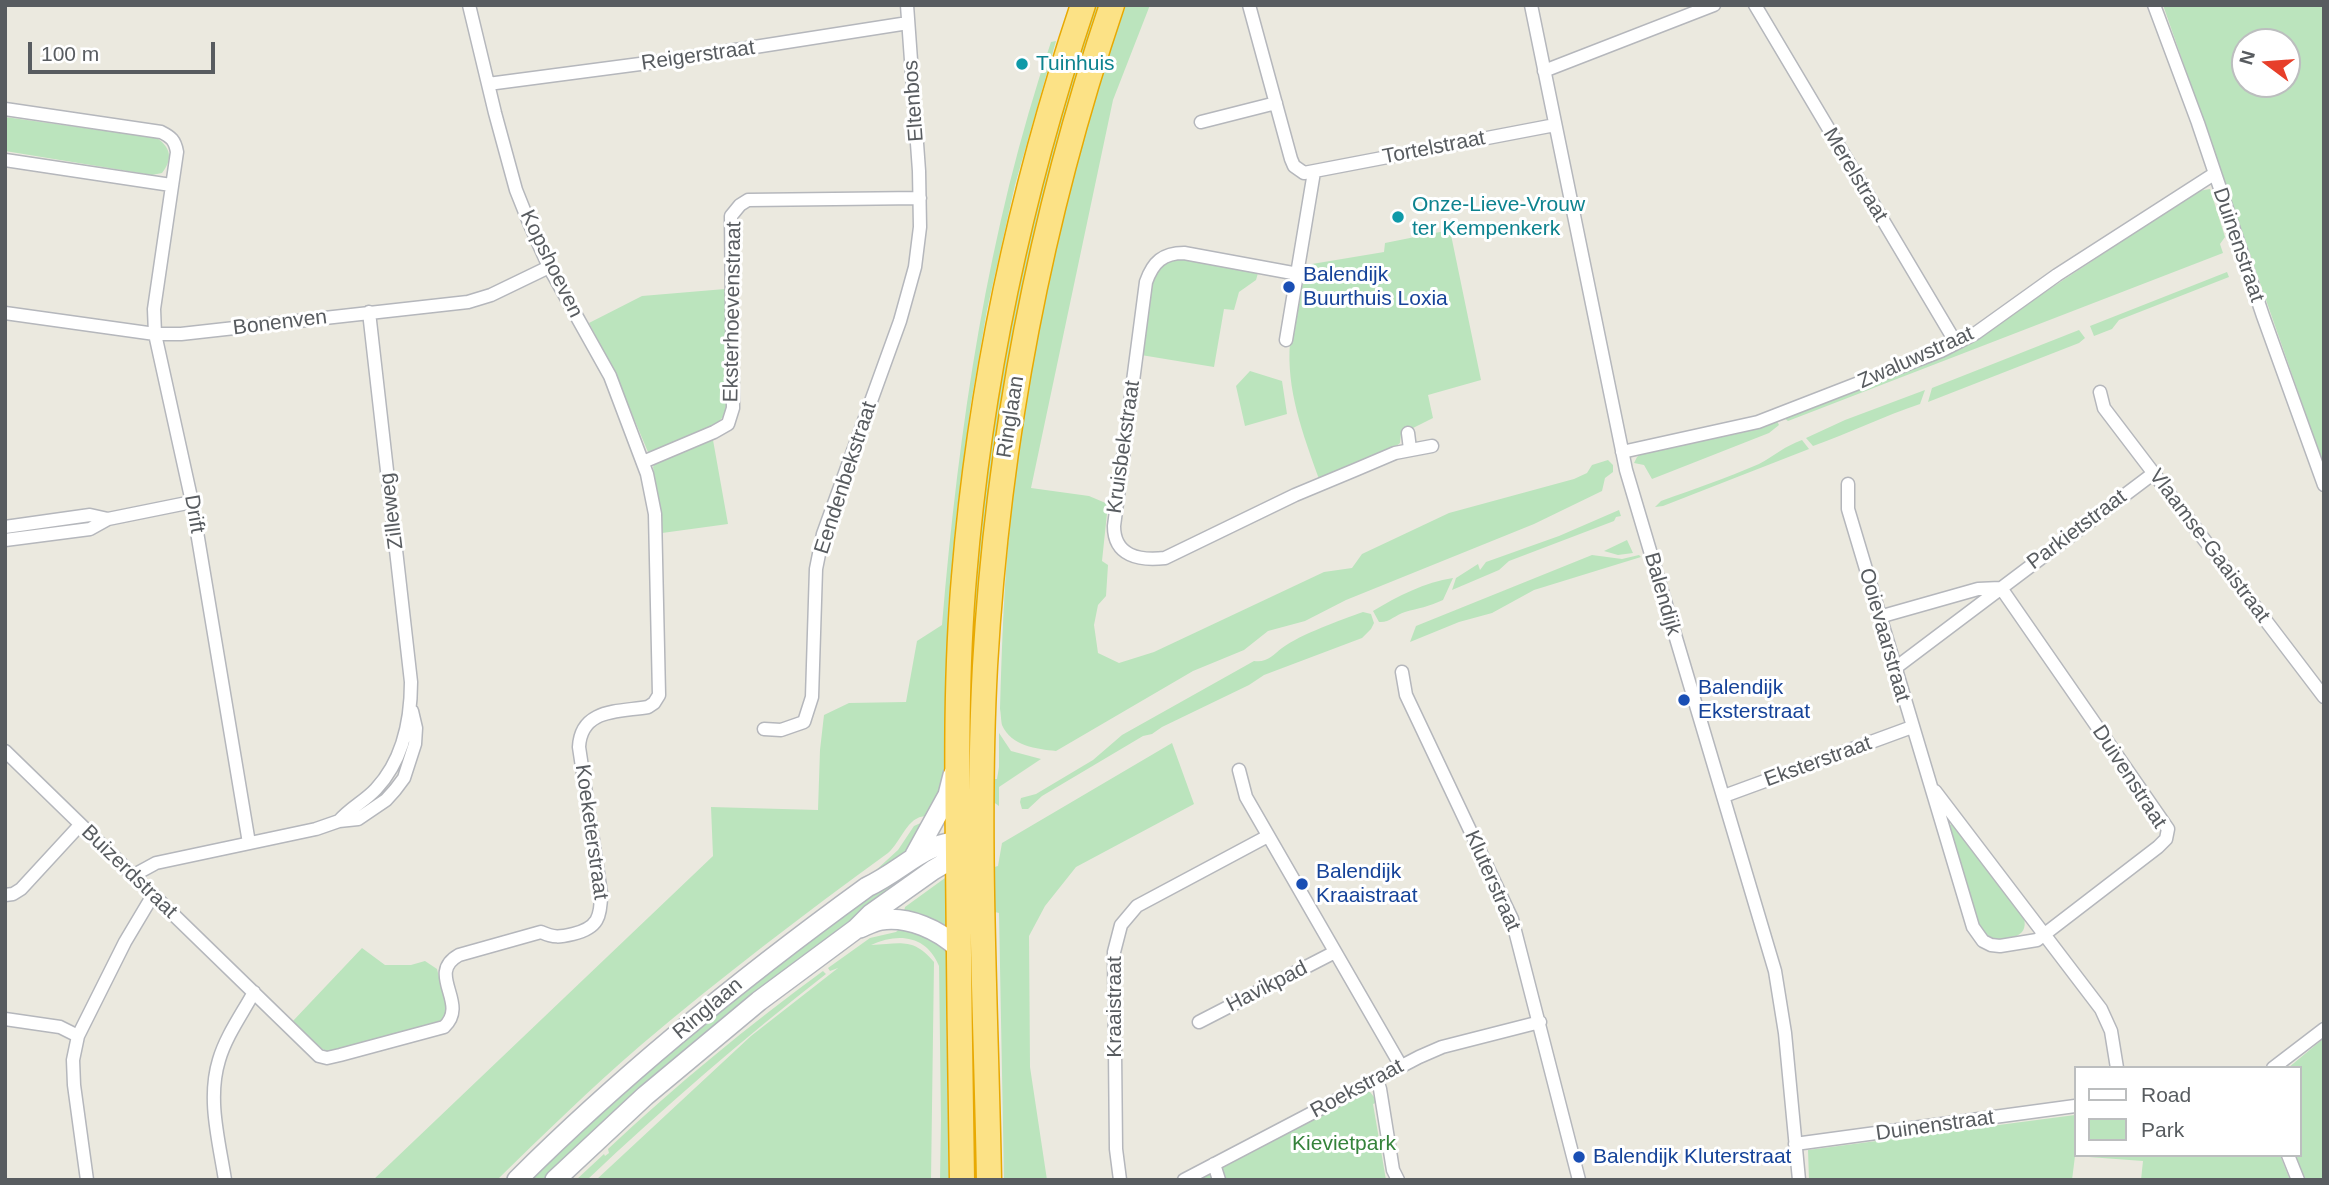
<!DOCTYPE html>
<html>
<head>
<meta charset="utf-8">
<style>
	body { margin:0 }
	#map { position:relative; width:2329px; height:1185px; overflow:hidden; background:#ebe9df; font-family:Arial,sans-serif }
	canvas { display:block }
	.frame { position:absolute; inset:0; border:7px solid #585c60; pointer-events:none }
	.legend { position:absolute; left:2074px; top:1066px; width:228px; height:91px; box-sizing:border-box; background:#fff; border:2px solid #bcbebf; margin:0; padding:9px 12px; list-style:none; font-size:21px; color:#585c60 }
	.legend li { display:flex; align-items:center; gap:14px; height:35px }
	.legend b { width:35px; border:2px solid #bcbebf }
	.north { position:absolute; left:2231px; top:28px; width:70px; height:70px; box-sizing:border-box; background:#fff; border:2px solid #bcbebf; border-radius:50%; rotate:286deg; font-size:19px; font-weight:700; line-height:28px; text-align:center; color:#585c60 }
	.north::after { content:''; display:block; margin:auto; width:24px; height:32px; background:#e73f2a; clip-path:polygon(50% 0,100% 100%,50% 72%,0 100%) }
	.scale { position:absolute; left:28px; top:42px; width:187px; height:32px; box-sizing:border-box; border:4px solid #585c60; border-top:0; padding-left:9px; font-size:21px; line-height:24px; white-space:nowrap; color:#585c60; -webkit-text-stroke:5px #fff; paint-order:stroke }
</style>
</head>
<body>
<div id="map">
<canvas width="2329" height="1185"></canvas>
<div class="frame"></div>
<ul class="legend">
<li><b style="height:9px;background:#fff"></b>Road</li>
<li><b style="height:19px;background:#bbe4bd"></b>Park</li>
</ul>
<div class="north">N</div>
<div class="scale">100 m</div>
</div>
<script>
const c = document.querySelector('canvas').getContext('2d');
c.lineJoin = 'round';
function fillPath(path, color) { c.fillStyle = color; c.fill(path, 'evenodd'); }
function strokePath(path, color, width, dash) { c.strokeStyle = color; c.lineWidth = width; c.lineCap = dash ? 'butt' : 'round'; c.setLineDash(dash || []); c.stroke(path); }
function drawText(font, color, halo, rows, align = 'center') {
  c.font = font + ' Arial,sans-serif'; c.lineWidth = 6; c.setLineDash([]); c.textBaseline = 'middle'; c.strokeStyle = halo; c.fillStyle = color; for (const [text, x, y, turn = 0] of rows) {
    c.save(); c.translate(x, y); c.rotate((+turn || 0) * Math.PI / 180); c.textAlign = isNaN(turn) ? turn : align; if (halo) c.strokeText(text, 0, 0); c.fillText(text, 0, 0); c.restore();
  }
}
fillPath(new Path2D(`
	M 1092,5 L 1104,5 L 1057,158 L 976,693 L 965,814 L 966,708 L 984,475 L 1024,241 Z
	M 1126,5 L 1150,5 L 1113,100 L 1031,488 L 1089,496 L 1108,504 L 1102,561 L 1108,565 L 1106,596 L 1098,605 L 1094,625 L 1098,653 L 1119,663 L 1154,652 L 1324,572 L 1352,568 L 1362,554 L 1449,513 L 1574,479 L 1587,473 L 1592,465 L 1608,460 L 1613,465 L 1613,472 L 1605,478 L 1602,491 L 1534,524 L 1346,600 L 1305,621 L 1268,631 L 1244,650 L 1193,671 L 1056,751 C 1037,749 1011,746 1002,725 C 1001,721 1001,714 1000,709 C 1002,643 1004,578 1011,513 C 1029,341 1069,168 1126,5 Z
	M 2163,5 L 2324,5 L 2324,466 ZM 2245,42 L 2287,42 L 2287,84 L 2245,84 Z
	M 1056,41 L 1015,185 L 987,310 L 971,403 L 957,510 L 948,609 L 944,774 L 932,817 C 908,811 903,840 888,853 C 804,914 720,978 641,1045 C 591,1088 544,1134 497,1180 L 373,1180 L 713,856 L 711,807 L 818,810 L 820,750 L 824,715 L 849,703 L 906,702 L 917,641 L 942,625 C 959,427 987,230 1051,42 Z
	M 5,117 L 157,138 C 171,148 173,159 162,173 L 152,175 L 5,151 Z
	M 2210,189 L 2225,237 L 2220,244 L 2223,253 L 1788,421 L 1784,418 L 1968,343 L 2198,191 Z
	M 1450,230 L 1481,380 L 1428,395 L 1433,418 L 1401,434 L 1400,443 L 1395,447 L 1319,479 C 1303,434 1286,390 1290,342 L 1293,339 L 1306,265 L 1384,252 L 1385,243 Z
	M 1180,258 L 1258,273 L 1256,280 L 1239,292 L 1234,310 L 1224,309 L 1214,367 L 1141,355 L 1152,278 L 1161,265 Z
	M 2227,272 L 2229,277 L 2119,320 L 2112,329 L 2094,336 L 2090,326 Z
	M 725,289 C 725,312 732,399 724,415 C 720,422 715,425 708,429 L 648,452 L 613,369 L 589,323 L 642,296 Z
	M 2079,330 L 2085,338 L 2079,343 L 1928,402 L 1932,388 Z
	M 1250,371 L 1282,381 L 1287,414 L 1245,426 L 1236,386 Z
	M 1925,390 L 1920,404 C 1884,416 1849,433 1813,446 L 1806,438 L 1845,420 Z
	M 1777,421 L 1779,425 L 1769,433 L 1652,479 L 1644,465 L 1634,463 L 1637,457 L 1642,453 L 1741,433 Z
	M 713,440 L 728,524 L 662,533 L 653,467 L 657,460 Z
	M 1802,440 L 1809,449 L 1663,506 L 1655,507 L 1661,501 C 1694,489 1727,478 1759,464 C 1774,456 1785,446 1802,440 Z
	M 1619,510 L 1621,516 L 1616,517 L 1614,521 L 1509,561 L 1499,570 L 1452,590 L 1456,578 L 1478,564 L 1480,570 L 1486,562 L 1559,536 Z
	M 1627,540 L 1633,553 L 1618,555 L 1604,551 Z
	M 1592,555 L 1622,559 L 1639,555 L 1641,557 L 1534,590 L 1492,613 L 1459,622 L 1410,642 L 1416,626 Z
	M 1453,578 L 1443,600 C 1428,607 1419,608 1405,612 C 1395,615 1389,623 1379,622 L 1373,611 C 1398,596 1425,582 1453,578 Z
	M 1363,612 L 1371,614 L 1374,623 L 1371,629 L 1362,638 L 1264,675 L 1249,685 L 1162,727 L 1152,734 L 1143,736 L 1042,796 L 1028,809 L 1022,809 L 1020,802 L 1021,798 L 1036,794 L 1093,760 L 1122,735 L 1254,661 C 1267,663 1273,655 1282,648 C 1301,634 1341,620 1363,612 Z
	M 999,733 L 1011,751 L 1041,759 L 999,787 L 999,806 L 992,801 L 992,779 L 997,779 L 999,767 Z
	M 1172,743 L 1194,804 L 1076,867 L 1045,906 L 1029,936 L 1030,1067 L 1047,1180 L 1004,1180 L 999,913 L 991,911 L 991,868 L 998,866 L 1002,843 Z
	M 925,821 L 908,852 L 878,876 L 875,871 L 898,850 L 914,826 Z
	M 1953,824 L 2024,918 C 2029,939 2007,939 1992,939 L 1977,927 L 1948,830 L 1949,825 Z
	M 942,855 L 543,1180 L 528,1180 C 590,1123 652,1066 716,1013 C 783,957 855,907 926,856 Z
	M 945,878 L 949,879 L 950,923 L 946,929 L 903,916 L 905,907 Z
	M 902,926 C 914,930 930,934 940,942 C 955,952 950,982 946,997 L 949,1180 L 940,1180 L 941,1120 L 939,966 C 927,936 899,932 871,945 C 900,944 913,937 934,962 L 931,1180 L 596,1180 L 751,1036 L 838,968 L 830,971 L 828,968 L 870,938 L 896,932 Z
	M 362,948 L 385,965 L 411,965 L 425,961 L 437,969 L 448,1014 L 440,1022 L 328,1052 L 317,1046 L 292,1022 Z
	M 823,971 L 826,974 C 743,1039 664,1107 587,1180 L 576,1180 L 604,1154 L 605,1156 L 609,1153 L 608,1149 C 676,1085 748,1026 823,971 Z
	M 2324,1038 L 2324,1180 L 2304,1180 L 2293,1155 L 2299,1155 L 2299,1068 L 2288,1068 Z
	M 1364,1092 L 1370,1092 L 1378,1102 L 1373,1104 L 1386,1180 L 1198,1180 Z
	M 2075,1115 L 2075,1155 L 2280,1155 L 2290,1180 L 2141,1180 L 2143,1161 L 2075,1156 L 2072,1180 L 1809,1180 L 1808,1150 Z`), '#bbe4bd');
const street = new Path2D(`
	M 1249,5 L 1291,159 L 1294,166 L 1304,173 L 1555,125
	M 1531,5 L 1626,470 L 1775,971 L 1785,1033 L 1799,1180
	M 1755,5 L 1956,343
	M 2154,5 L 2198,123 L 2263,316 L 2324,485
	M 1544,71 L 1714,5
	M 488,84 L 678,59 L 908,23
	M 5,109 L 161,132 C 171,137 175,140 177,152 L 154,309 L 155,334 L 192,502 L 249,843
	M 1201,122 L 1276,103
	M 5,160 L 171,185
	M 1298,274 L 1184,253 C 1163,253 1153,262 1146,282 L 1114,526 C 1114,556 1139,561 1165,558 L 1295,495 L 1355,470 L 1395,453 L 1432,446
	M 5,313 L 155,334 L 181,334 L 468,302 L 491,295 L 549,267
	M 1286,340 L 1314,172
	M 2100,392 L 2104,408 L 2324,697
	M 1408,433 L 1410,449
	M 1622,452 L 1758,422 L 1941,351 L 1976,333 L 2057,275 L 2214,174
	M 643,462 L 714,432 L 728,424 L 733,408 L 731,216 L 740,205 L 748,200 L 920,198
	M 1848,484 L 1848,509 L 1973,927 L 1983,941 L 1991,945 L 2000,946 L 2037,940 L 2158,847 L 2166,839 L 2168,829 L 2001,588
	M 5,527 L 90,515 L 108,519
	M 5,540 L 90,529 L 108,519 L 192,502
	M 1879,617 L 1978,589 L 2000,588
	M 1894,669 L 2154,473
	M 1402,672 L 1406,695 L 1512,919 L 1579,1180
	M 764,729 L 781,730 L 804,722 L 812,697 L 816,569 L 823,534 L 900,321 L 915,267 L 920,227 L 919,171 L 907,5
	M 5,751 L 319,1056 L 327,1058 L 340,1055 L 444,1027 C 470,1003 425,974 459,955 L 541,932 C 554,938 560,937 573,934 C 598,928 601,917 601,893 L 579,747 C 581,708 619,712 648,707 L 654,703 L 659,695 L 655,514 L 647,474 L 610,376 L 549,267 L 530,225 L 516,190 L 495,113 L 469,5
	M 1239,770 L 1246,797 L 1401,1066
	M 1935,791 L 2101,1009 L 2111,1031 L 2117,1068
	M 1724,796 L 1912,727
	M 339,821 C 350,808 365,801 376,789 C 403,760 411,719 411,682 L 369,312
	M 134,875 L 156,863 L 316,829 L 339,821 L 358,819 L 386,800 L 395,790 L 404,778 L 415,744 L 416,728 L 412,711
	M 5,895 L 13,894 L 21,889 L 80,825
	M 5,1019 L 60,1027 L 78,1036
	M 1199,1022 L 1335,952
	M 2273,1068 L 2324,1029
	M 1377,1080 L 1380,1089 L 1393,1170 L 1398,1180
	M 1795,1144 L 2075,1106
	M 2288,1155 L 2298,1180
	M 1214,1164 L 1219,1180
	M 87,1180 L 74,1085 L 73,1060 L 78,1036 L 125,942 L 153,895
	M 225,1180 C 219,1141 207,1099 219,1060 C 226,1036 242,1014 254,992
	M 1120,1180 L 1116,1149 L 1114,952 L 1121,925 L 1137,906 L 1268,836
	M 1184,1180 L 1419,1057 L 1442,1047 L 1540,1022`);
const secondary = new Path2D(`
	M 915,855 L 948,795 L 953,775
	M 860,928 C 867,925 874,921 881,920 C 909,916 939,930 958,948
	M 517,1180 C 625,1072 743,977 867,887 C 907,868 923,841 971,840
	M 555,1180 L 645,1096 L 759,1001 L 856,929 L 871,914 L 933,870 L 967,850`);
const highway = new Path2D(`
	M 962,1180 C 960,1072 959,965 958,857 C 957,764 956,670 964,577 C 980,382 1021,190 1083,5
	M 989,1180 C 986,1009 976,837 985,666 C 998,439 1039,221 1112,5`);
strokePath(street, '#b5b7bc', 15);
strokePath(secondary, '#b3b6bc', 22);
strokePath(highway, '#e8a902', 27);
strokePath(street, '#fff', 12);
strokePath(secondary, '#fff', 19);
strokePath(highway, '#fce286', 24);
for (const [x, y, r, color] of [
	[1022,64,7,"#0f9aa8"],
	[1398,217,7,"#0f9aa8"],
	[1289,287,7,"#1a4fb4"],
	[1684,700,7,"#1a4fb4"],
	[1302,884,7,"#1a4fb4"],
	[1579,1157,7,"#1a4fb4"]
]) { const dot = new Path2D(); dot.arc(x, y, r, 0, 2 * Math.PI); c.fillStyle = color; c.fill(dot); strokePath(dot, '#fff', 2.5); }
drawText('21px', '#585c60', '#fff', [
	["Reigerstraat",698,56,-8],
	["Eltenbos",914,101,-94],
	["Tortelstraat",1434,148,-11],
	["Merelstraat",1855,175,59],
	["Duinenstraat",2238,245,71],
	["Kopshoeven",551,264,64],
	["Eksterhoevenstraat",733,312,-89],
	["Bonenven",280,323,-7],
	["Zwaluwstraat",1916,358,-24],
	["Ringlaan",1011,417,-81],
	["Kruisbekstraat",1124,447,-82],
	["Eendenbekstraat",846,478,-72],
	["Zilleweg",392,511,-97],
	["Drift",194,514,80],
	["Parkietstraat",2077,530,-37],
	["Vlaamse-Gaaistraat",2209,546,53],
	["Balendijk",1662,594,74],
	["Ooievaarstraat",1884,635,74],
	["Eksterstraat",1818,762,-20],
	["Duivenstraat",2129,777,57],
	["Koeketerstraat",591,832,82],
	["Buizerdstraat",129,872,44],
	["Kluterstraat",1492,881,66],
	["Havikpad",1267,987,-27],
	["Kraaistraat",1115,1007,-90],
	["Ringlaan",708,1009,-40],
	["Roekstraat",1357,1089,-28],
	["Duinenstraat",1935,1126,-8]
]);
drawText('21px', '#0d838f', '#fff', [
	["Tuinhuis",1036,64],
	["Onze-Lieve-Vrouw",1412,205],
	["ter Kempenkerk",1412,229]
], 'left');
drawText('21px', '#164399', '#fff', [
	["Balendijk",1303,275],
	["Buurthuis Loxia",1303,299],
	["Balendijk",1698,688],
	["Eksterstraat",1698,712],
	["Balendijk",1316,872],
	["Kraaistraat",1316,896],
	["Balendijk Kluterstraat",1593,1157]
], 'left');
drawText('21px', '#35833b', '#fff', [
	["Kievietpark",1344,1144]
]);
</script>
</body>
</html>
